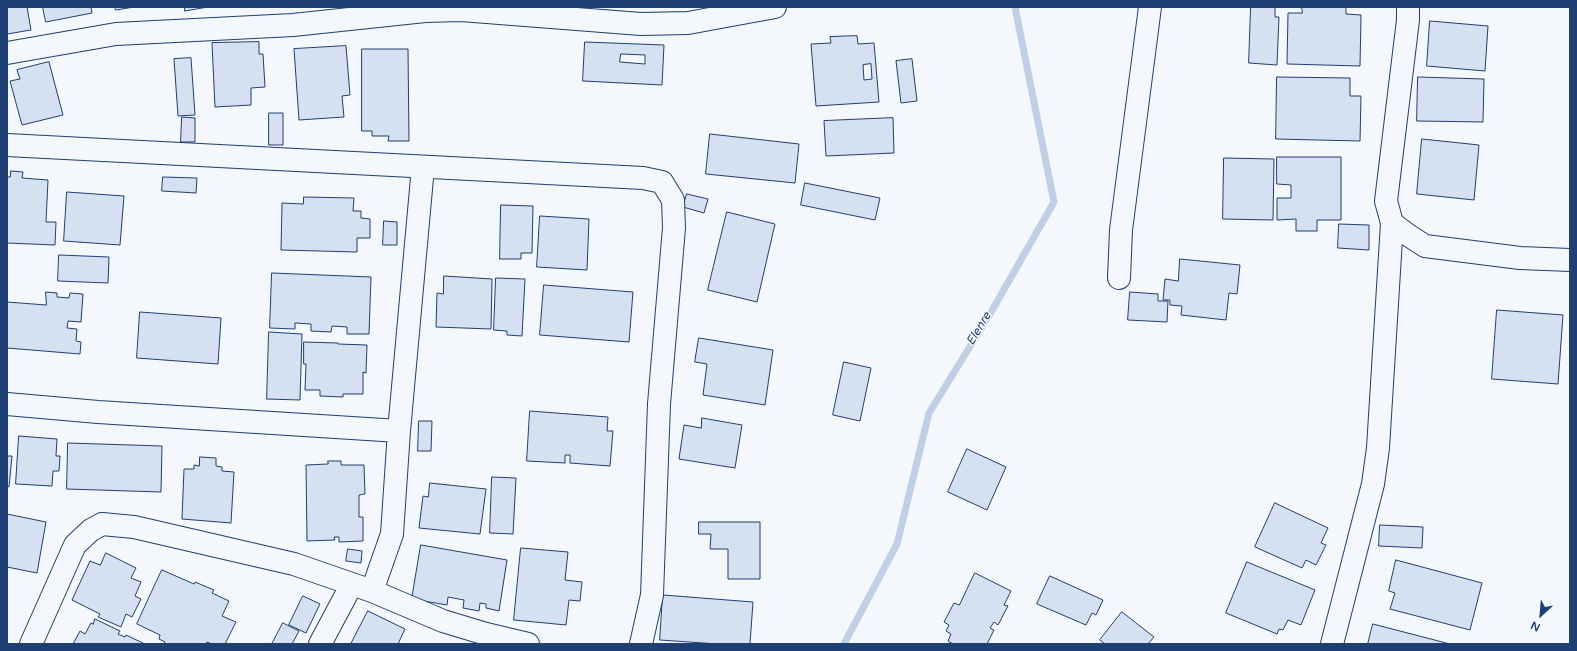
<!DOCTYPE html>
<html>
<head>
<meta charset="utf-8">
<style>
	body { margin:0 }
	#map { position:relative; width:1577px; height:651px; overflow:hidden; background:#f4f7fb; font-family:"Varela Round",sans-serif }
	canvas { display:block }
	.frame { position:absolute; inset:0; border:8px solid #1d3f73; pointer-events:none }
	.north { position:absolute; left:1521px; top:595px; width:40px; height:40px; -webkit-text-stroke:3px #f4f7fb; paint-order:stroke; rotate:206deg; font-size:11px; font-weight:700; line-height:16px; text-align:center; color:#1d3f73 }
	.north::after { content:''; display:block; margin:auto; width:14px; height:18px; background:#1d3f73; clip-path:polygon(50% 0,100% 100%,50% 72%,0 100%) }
</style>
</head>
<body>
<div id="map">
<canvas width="1577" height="651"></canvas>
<div class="frame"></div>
<div class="north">N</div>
</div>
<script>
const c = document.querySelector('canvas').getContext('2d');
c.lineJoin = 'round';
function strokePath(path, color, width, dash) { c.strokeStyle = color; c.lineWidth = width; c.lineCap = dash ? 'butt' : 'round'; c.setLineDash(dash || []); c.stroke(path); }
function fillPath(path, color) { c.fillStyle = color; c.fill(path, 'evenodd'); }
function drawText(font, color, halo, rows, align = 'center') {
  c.font = font + ' "Varela Round",sans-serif'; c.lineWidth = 3; c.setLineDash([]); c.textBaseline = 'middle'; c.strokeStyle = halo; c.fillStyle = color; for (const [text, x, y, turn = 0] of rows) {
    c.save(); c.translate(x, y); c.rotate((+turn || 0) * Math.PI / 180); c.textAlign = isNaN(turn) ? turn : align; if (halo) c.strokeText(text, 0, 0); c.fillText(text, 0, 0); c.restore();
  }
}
strokePath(new Path2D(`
	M 844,644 L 897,544 L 929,413 L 990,314 L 1054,202 L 1015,7`), '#bed0e5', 7);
const building = new Path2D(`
	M 7,7 L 27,7 L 31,30 L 7,34 Z
	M 43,7 L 91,7 L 92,13 L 46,22 Z
	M 115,7 L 134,7 L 116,10 Z
	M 185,7 L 208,7 L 185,11 Z
	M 1251,7 L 1275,7 L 1275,17 L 1279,17 L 1277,65 L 1249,63 Z
	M 1302,7 L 1346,7 L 1346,14 L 1361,15 L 1360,66 L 1287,64 L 1288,13 L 1302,13 Z
	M 1430,21 L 1488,26 L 1485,71 L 1427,66 Z
	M 857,36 L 858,44 L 874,43 L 879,102 L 816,106 L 811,44 L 831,43 L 830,37 ZM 871,64 L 872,79 L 864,80 L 863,65 Z
	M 259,42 L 259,54 L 263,54 L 265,87 L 251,88 L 251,105 L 215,107 L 212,43 Z
	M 585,42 L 664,45 L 662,85 L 583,81 ZM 621,54 L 645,55 L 645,64 L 620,62 Z
	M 346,46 L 350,95 L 342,96 L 344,117 L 299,120 L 294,49 Z
	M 362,49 L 408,49 L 409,141 L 388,141 L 389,136 L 372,136 L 372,131 L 362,131 Z
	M 191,58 L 195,115 L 178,116 L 174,59 Z
	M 912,59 L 917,101 L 901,103 L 896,61 Z
	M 49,62 L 63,115 L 22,125 L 10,81 L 20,79 L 17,70 Z
	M 1277,77 L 1350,78 L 1350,96 L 1361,96 L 1360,141 L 1276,139 Z
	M 1418,77 L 1484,79 L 1483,122 L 1417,121 Z
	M 269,113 L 283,113 L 283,145 L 269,145 Z
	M 182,117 L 195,118 L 195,142 L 181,142 Z
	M 893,118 L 894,153 L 826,156 L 824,121 Z
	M 710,134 L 799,144 L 795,183 L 706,174 Z
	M 1422,139 L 1479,145 L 1474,200 L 1417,194 Z
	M 1277,157 L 1341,157 L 1341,220 L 1317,220 L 1317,231 L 1296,231 L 1296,219 L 1277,220 L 1277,198 L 1291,198 L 1291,185 L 1277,184 Z
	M 1224,158 L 1274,159 L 1273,220 L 1223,219 Z
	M 11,171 L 23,172 L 22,178 L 48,180 L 46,222 L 56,222 L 55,245 L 7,243 L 7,177 L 10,177 Z
	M 163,177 L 197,178 L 196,193 L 162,191 Z
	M 805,183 L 880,198 L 875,220 L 801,205 Z
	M 67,192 L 124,196 L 120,245 L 64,241 Z
	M 687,194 L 708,199 L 704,213 L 683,207 Z
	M 304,197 L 354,198 L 353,211 L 361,211 L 361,218 L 370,219 L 370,238 L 357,238 L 357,252 L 281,250 L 282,203 L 303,204 Z
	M 501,205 L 533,206 L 532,253 L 521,253 L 521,259 L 500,259 Z
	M 727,212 L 775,224 L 757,302 L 708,290 Z
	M 540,216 L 589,219 L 587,270 L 537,267 Z
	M 384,221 L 397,222 L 397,245 L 383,245 Z
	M 1339,224 L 1369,225 L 1369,250 L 1338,248 Z
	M 59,255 L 109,257 L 108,283 L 58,281 Z
	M 1180,259 L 1240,265 L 1237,294 L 1229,293 L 1226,320 L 1181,315 L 1182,306 L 1170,305 L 1170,300 L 1163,300 L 1165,279 L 1178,281 Z
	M 272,273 L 371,277 L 369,334 L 347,334 L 347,327 L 332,326 L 331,332 L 311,331 L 311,324 L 295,323 L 295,329 L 270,328 Z
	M 444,276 L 492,279 L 491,329 L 436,327 L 437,293 L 443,294 Z
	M 496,278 L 525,279 L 522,336 L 507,335 L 507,331 L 494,330 Z
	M 544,285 L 633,292 L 629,342 L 540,335 Z
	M 46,292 L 57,293 L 57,297 L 69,298 L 70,293 L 83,294 L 81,322 L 68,321 L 67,328 L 77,329 L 76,341 L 81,342 L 80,354 L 7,348 L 7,302 L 46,305 Z
	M 1130,292 L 1158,294 L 1158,301 L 1168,301 L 1167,322 L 1128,320 Z
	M 1497,310 L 1563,315 L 1558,384 L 1492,379 Z
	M 140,312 L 221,318 L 218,364 L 137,358 Z
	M 269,332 L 302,334 L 300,400 L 267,399 Z
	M 699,338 L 773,350 L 765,405 L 703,395 L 707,364 L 695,362 Z
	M 304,342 L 338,343 L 338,344 L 367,345 L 366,373 L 363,372 L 363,394 L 343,394 L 343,397 L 320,396 L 320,390 L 305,390 L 306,364 L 304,364 Z
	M 844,362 L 871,368 L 860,421 L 833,415 Z
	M 530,411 L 608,417 L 607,431 L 613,431 L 610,466 L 570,463 L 570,455 L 565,455 L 565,463 L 527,461 Z
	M 702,418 L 742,425 L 735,468 L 679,459 L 684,425 L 701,428 Z
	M 419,421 L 432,421 L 431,451 L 418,451 Z
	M 19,436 L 57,439 L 56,456 L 60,456 L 59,471 L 53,471 L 52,486 L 16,484 Z
	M 68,443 L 162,446 L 161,492 L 67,489 Z
	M 967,449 L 1006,467 L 987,510 L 948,492 Z
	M 7,456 L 12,456 L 9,487 L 7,486 Z
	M 200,457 L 216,458 L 216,466 L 222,467 L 222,471 L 234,472 L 231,523 L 182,519 L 184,469 L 194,469 L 194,465 L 199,466 Z
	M 328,461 L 341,461 L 341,465 L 364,465 L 365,494 L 359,495 L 359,517 L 363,517 L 363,541 L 339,542 L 339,537 L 334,537 L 335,540 L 307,541 L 306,465 L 328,464 Z
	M 492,477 L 516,478 L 513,534 L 490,533 Z
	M 430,483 L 486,489 L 480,534 L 419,528 L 423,496 L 428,497 Z
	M 1275,503 L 1328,528 L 1321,543 L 1326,545 L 1316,565 L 1306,560 L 1302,568 L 1255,547 Z
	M 7,514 L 46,522 L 37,573 L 7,567 Z
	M 699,522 L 760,522 L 760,579 L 728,579 L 728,549 L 710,549 L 711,534 L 699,534 Z
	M 1380,525 L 1423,527 L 1422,548 L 1379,546 Z
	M 421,545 L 507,560 L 499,611 L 486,608 L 486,604 L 480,603 L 479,611 L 463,608 L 464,600 L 448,597 L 447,605 L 412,599 Z
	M 521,548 L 568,552 L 565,580 L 582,582 L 580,601 L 569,600 L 566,625 L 514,620 Z
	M 348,549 L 362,551 L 361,563 L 346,561 Z
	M 106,553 L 136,568 L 131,578 L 141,582 L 135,596 L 141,599 L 132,617 L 126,614 L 121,627 L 98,617 L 100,614 L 72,600 L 90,561 L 100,565 Z
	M 1396,560 L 1482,583 L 1470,630 L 1390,609 L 1395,593 L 1389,591 Z
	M 1247,562 L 1315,590 L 1301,625 L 1288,620 L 1283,630 L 1279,629 L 1277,634 L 1226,613 Z
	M 162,570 L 194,584 L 195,582 L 214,590 L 212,593 L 229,601 L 222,616 L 236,622 L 225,644 L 212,644 L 207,642 L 206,644 L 164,644 L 165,642 L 159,639 L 160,635 L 137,624 Z
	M 975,573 L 1011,591 L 1004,605 L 1008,606 L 998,625 L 994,622 L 990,628 L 994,630 L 987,644 L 953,644 L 948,641 L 951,634 L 946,631 L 949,625 L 944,622 L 954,603 L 959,605 Z
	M 1050,576 L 1103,600 L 1096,615 L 1092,613 L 1086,625 L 1037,604 Z
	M 663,595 L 753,602 L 750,644 L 718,644 L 660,640 Z
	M 303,596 L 320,604 L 306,633 L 289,625 Z
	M 368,611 L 405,629 L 398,644 L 351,644 Z
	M 1122,612 L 1154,637 L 1148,644 L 1105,644 L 1100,640 Z
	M 95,619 L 120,631 L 118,634 L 125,637 L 126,635 L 145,644 L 73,644 L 80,631 L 85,634 L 91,623 L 93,624 Z
	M 283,623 L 299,631 L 292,644 L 272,644 Z
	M 1373,624 L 1450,644 L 1368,644 Z`);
fillPath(building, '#d5e0f0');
strokePath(building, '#1d3f73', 1);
const minor = new Path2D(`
	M 1408,7 L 1408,20 L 1386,201 L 1392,223 L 1408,235 L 1425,246 L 1520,258 L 1570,260
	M 7,53 L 116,34 L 293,25 L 425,11 L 461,10 L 641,24 L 688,23 L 775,7
	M 7,145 L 643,178 L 662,182 L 673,200 L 674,228 L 659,404 L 652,595 L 641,644
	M 1119,278 L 1121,230 L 1150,7
	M 7,404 L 98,412 L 399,431
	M 372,591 L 392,534 L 399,431 L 423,167
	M 31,644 L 75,545 L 91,530 L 102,524 L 134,527 L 294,564 L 372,591 L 443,621 L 486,634 L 528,644
	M 320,644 L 352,584
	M 1332,644 L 1373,484 L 1378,448 L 1392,223`);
strokePath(minor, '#1d3f73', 24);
strokePath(minor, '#f4f7fb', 22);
drawText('italic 12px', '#1d3f73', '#f4f7fb', [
	["Elenre",979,329,-59]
]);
</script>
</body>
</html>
